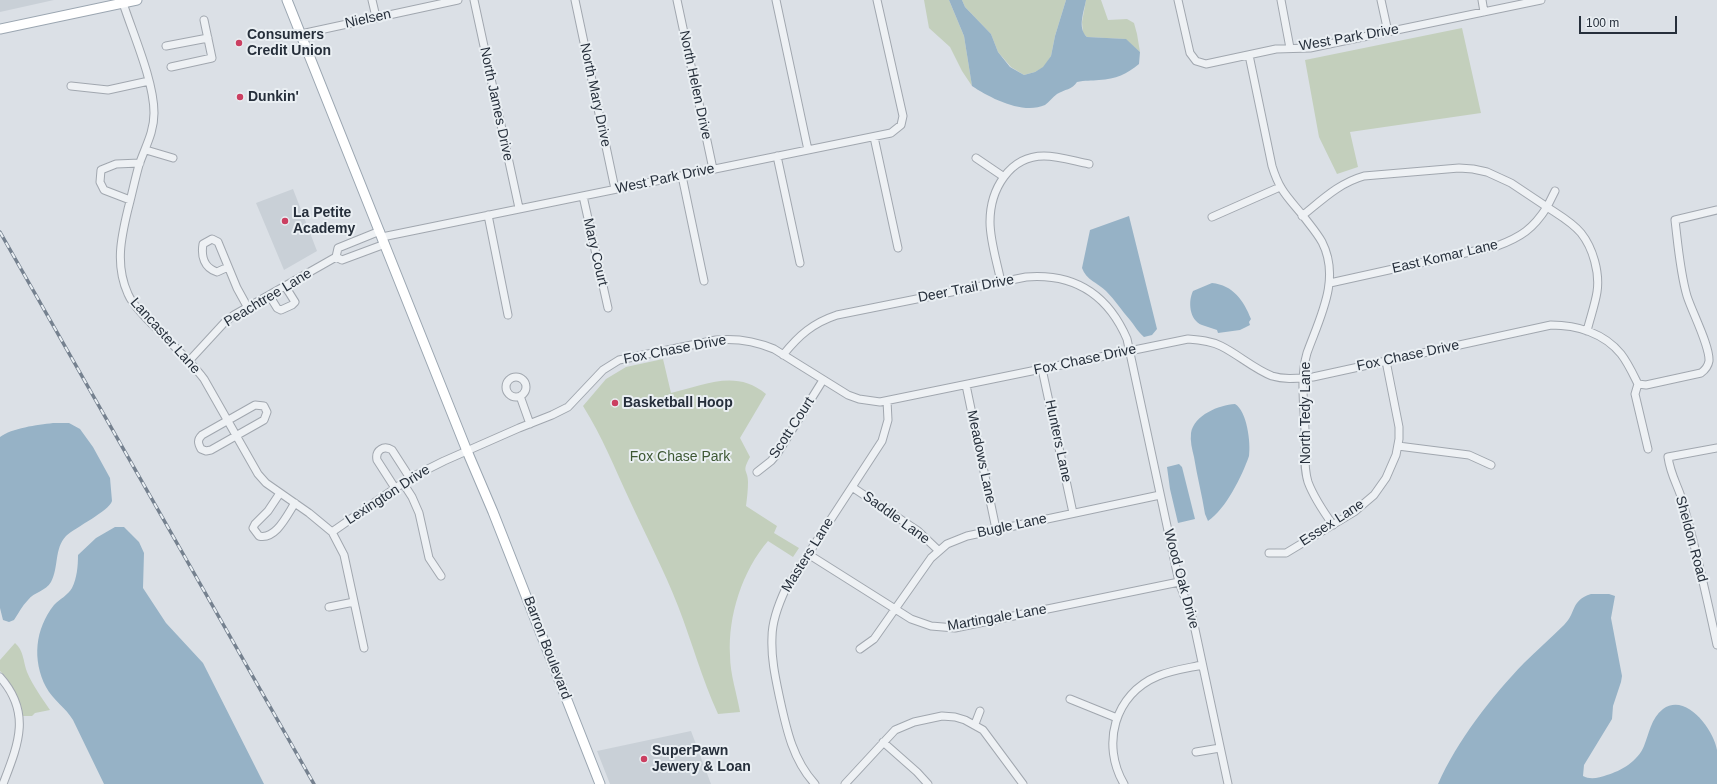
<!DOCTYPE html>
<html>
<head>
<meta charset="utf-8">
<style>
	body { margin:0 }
	#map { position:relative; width:1717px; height:784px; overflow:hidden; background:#dbe0e6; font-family:Helvetica,sans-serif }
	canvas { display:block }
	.scale { position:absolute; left:1579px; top:16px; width:98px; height:18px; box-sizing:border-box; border:2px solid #262f3b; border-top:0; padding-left:5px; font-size:12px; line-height:14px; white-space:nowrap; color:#262f3b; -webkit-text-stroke:3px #eaeff3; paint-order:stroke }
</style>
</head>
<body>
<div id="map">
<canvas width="1717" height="784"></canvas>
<div class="scale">100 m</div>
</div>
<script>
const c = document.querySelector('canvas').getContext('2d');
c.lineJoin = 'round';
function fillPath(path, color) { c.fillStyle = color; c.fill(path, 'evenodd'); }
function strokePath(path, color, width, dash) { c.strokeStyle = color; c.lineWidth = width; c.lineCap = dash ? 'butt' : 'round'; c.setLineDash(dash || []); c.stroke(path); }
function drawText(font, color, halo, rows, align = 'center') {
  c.font = font + ' Helvetica,sans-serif'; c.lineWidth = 4; c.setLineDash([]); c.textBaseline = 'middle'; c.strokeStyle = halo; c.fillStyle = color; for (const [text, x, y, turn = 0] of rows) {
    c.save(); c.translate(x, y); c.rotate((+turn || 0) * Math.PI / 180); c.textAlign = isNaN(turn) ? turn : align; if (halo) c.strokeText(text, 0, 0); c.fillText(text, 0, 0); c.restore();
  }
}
fillPath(new Path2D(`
	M 0,0 L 54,0 L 0,12 Z
	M 293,189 L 317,251 L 284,270 L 256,203 Z
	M 691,731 L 711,784 L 610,784 L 597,751 Z`), '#c9d0d7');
fillPath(new Path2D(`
	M 924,0 L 949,0 L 964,36 L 972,86 L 962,71 L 950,47 L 929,28 Z
	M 962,0 L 1066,0 L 1055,36 L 1051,56 L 1044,67 L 1035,72 L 1024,75 L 1011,67 L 998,52 L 991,34 L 965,7 Z
	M 1086,0 L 1101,0 L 1108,20 L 1127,19 L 1134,23 L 1137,34 L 1140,52 L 1125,39 L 1087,37 L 1083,33 L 1082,22 Z
	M 1462,28 L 1481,113 L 1350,132 L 1358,167 L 1337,174 L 1319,137 L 1305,60 Z
	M 663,359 L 671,393 C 705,385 736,369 766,394 L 740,438 L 750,457 C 741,473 748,469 748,482 C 748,490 747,498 746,506 L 777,526 L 774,533 L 799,548 L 793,557 L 768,541 C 742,571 728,616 730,655 C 730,674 737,694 740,712 L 718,714 C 702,679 692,642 678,606 C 664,570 646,536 630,501 C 615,469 602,436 583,406 L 606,379 L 626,367 Z
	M 15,643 C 24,651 23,661 27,672 C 33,686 42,698 50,710 L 35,713 L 32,716 L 23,716 C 19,699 13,683 0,671 L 0,660 Z`), '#c3cfbc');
fillPath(new Path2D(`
	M 949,0 L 962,0 L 965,7 L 991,34 L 998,52 L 1010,67 L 1024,75 L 1035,72 L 1043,67 L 1051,56 L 1055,36 L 1066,0 L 1086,0 C 1084,12 1077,28 1087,37 L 1126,39 L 1140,52 L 1139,64 C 1127,74 1116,79 1099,80 C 1091,81 1085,80 1077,82 C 1072,90 1065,89 1057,94 C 1053,97 1049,102 1045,105 C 1023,115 990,98 972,86 L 964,36 Z
	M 1129,216 L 1157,329 L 1152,335 L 1144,337 C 1138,332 1135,326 1130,320 C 1122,311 1115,300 1106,291 C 1098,283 1086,280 1082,268 L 1090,230 Z
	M 1212,283 C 1233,285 1244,301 1251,319 L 1249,322 L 1250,325 L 1240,330 L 1218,333 L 1217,330 C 1212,328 1207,327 1202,325 C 1189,320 1188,301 1193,291 Z
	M 1235,404 C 1247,411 1251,443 1249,456 C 1242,476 1226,509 1208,521 L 1205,514 C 1202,495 1197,476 1194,457 C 1192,449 1190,441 1191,433 C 1194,415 1219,405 1235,404 Z
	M 53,423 L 69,423 L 80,429 L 93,447 L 110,478 L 112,501 C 109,511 76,527 66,536 C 54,549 59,567 51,582 C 46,591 34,592 28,600 C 22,606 18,614 14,620 L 9,622 L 3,620 L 0,608 L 0,437 C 12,428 37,425 53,423 Z
	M 1179,464 L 1182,467 L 1195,519 L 1178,523 L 1170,489 L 1167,467 Z
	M 115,527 L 124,527 L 139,542 L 144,553 L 143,588 L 166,623 L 203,663 L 264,784 L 104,784 L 73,720 C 66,708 53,700 46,687 C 32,660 35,629 54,605 C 60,599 68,595 72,588 C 77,578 78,566 78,555 L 96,538 Z
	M 1591,594 L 1609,594 L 1615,596 L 1611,618 L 1622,676 L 1621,682 L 1613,706 L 1612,719 L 1584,765 L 1583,776 C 1590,780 1599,778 1607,775 C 1621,771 1638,761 1644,746 C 1649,734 1651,718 1663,709 C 1686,692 1714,730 1717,750 C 1717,761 1717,773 1717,784 L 1438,784 C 1457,741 1492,696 1524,663 C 1537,650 1551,638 1564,625 C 1577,612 1570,601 1591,594 Z`), '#96b2c6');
const minor = new Path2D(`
	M 372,0 L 376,17
	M 474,0 L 519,208
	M 575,0 L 615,189
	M 677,0 L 713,169
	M 776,0 L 808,150
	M 1178,0 L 1190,53 L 1196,61 L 1206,64 L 1276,49 L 1310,48 L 1541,0
	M 1281,0 L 1290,48
	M 1381,0 L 1388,32
	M 1482,0 L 1484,12
	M 123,3 C 133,34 154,81 154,113 C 154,133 145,147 139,165 C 135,179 132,194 128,209 C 121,238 115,265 128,294 C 132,304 141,312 148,320 C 167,340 188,358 204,379 L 258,474 L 266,483 L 309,513 L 332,532 L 344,555 L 364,648
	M 301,34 L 458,0
	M 166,46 L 208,38
	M 1249,55 L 1272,166 C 1280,192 1288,197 1304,217 C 1310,225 1317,233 1322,242 C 1341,279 1320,317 1307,353 C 1300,377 1304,405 1305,430 C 1305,446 1303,466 1308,482 C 1314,498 1323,511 1333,525
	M 171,67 L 212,58 L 204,20
	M 71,86 L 108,90 L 149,81
	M 874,137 L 898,248
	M 146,150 L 173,158
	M 777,156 L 800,263
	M 976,158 L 1004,177
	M 682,176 L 704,281
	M 1555,191 L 1547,207 C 1559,215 1572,222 1581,233 C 1593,248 1600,273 1597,292 C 1595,305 1590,318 1587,331
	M 583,196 L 608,308
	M 130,200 L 104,190 L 100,182 L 101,170 L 116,164 L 140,163
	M 488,215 L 508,315
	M 1302,216 C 1322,200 1339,183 1364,176 L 1459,168 L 1473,169 L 1487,172 L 1511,183 L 1547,207 C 1533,229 1521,237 1497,246 L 1330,283
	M 1212,217 L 1280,187
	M 380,231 L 338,248 L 336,257 L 342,260 L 385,244
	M 382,237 L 891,133 L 901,125 L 903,116 L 877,0
	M 228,267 L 217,272 C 204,268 201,256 203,244 L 212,239 L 218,242 L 237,288 L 248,308
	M 1001,282 C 997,262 990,241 990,222 C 990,190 1009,156 1044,156 C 1058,156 1074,161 1089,164
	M 269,295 L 277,308 L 281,310 L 292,305 L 295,302 L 285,286
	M 783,355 C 799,335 813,323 837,315 L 1026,277 C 1075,273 1108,295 1127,339 L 1179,582 L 1193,620 L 1228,784
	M 189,361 L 224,323 L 234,315 L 336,257
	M 1042,369 L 1073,513
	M506 387a10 10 0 1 1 20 0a10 10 0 1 1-20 0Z
	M 1638,384 L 1635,394 L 1648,449
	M 966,385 L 996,529
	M 520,396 L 530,424
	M 255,405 L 264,406 L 267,412 L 264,420 L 211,450 L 206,451 L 201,449 C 198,443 197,440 202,435 Z
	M 1398,446 L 1469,455 L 1491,465
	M 1717,448 L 1668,457 C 1671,478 1680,488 1684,507 C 1697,553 1707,598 1717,645
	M 757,472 L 771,461 L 777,454 L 823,380
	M 403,483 L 412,497 L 419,513 L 429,558 L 441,576
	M 852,487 L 918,531 L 939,551
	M 395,488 L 377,460 C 375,450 384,445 392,450 L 410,478
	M 280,493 L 268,511 L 255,524 L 253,528 L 259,536 C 276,540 287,515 295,503
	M 332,532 L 410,478 L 444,461 L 519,428 L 552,415 L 568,407 L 603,370 L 619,360 L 716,340 C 737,338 755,341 774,349 L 848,395 L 859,399 L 880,402 L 1188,339 C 1200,340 1211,341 1221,346 C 1239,355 1254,369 1272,376 C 1285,380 1299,378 1313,377 L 1551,325 C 1577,325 1604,333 1621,354 C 1628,363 1633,374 1638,384 L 1646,385 L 1701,373 C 1705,370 1708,367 1709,361 C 1710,346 1692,312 1687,296 C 1680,272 1678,245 1675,220 L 1717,210
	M 1269,553 L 1286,553 L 1354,512 L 1374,495 L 1386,478 L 1396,455 L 1399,439 L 1399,427 L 1386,361
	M 808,554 L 911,619 L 931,626 L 955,628 L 1179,582
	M 329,607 L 354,602
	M 860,649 L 874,639 L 931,558 L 947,544 L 967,536 L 1160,495
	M 0,677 C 32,713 18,745 3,784
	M 1070,699 L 1117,718
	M 975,724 L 980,711
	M 883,742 L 917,772 L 928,784
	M 1196,752 L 1220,748
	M 815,784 C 792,759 786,727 779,695 C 775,676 771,657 772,637 C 772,620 779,603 786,588 L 882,441 L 888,420 L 887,401
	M 845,784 L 895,730 L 914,722 L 942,716 L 955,717 L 965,720 L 983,730 L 1023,784
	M 1124,784 C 1101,745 1114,694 1158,676 C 1172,670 1188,668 1202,665`);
const major = new Path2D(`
	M 287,0 L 467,451 L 493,512 L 600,784
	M 0,29 L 137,0`);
strokePath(minor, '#a1a7af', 9);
strokePath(major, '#9ba6b1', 11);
strokePath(minor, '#eef1f4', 7);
strokePath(major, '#fff', 9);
const rail = new Path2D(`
	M 0,232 L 314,784`);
strokePath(rail, '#75818f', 3.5);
strokePath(rail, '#eaeff3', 2, [6]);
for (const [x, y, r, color] of [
	[239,43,4,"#cb3f61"],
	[240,97,4,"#cb3f61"],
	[285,221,4,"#cb3f61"],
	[615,403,4,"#cb3f61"],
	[644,759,4,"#cb3f61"]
]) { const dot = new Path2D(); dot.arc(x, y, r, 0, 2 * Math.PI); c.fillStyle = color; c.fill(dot); strokePath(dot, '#eaeff3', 1.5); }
drawText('14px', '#262f3b', '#eaeff3', [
	["Nielsen",368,19,-12],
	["West Park Drive",1349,38,-10],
	["North Helen Drive",695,85,78],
	["North Mary Drive",595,95,78],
	["North James Drive",496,104,78],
	["West Park Drive",665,179,-12],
	["Mary Court",595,252,77],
	["East Komar Lane",1445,257,-13],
	["Deer Trail Drive",966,289,-11],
	["Peachtree Lane",268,298,-31],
	["Lancaster Lane",165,336,48],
	["Fox Chase Drive",675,350,-11],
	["Fox Chase Drive",1408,356,-12],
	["Fox Chase Drive",1085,360,-12],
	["North Tedy Lane",1306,413,-90],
	["Scott Court",792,428,-57],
	["Hunters Lane",1058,441,78],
	["Meadows Lane",981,457,78],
	["Lexington Drive",388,495,-33],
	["Saddle Lane",896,518,36],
	["Essex Lane",1332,523,-33],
	["Bugle Lane",1012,526,-12],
	["Sheldon Road",1691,539,75],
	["Masters Lane",808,555,-58],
	["Wood Oak Drive",1181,579,75],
	["Martingale Lane",997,618,-10],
	["Barron Boulevard",547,648,69]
]);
drawText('bold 14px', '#262f3b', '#eaeff3', [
	["Consumers",247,35],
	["Credit Union",247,51],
	["Dunkin'",248,97],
	["La Petite",293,213],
	["Academy",293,229],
	["Basketball Hoop",623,403],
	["SuperPawn",652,751],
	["Jewery & Loan",652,767]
], 'left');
drawText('14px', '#3d5733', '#eaeff3', [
	["Fox Chase Park",680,457]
]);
</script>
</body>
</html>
